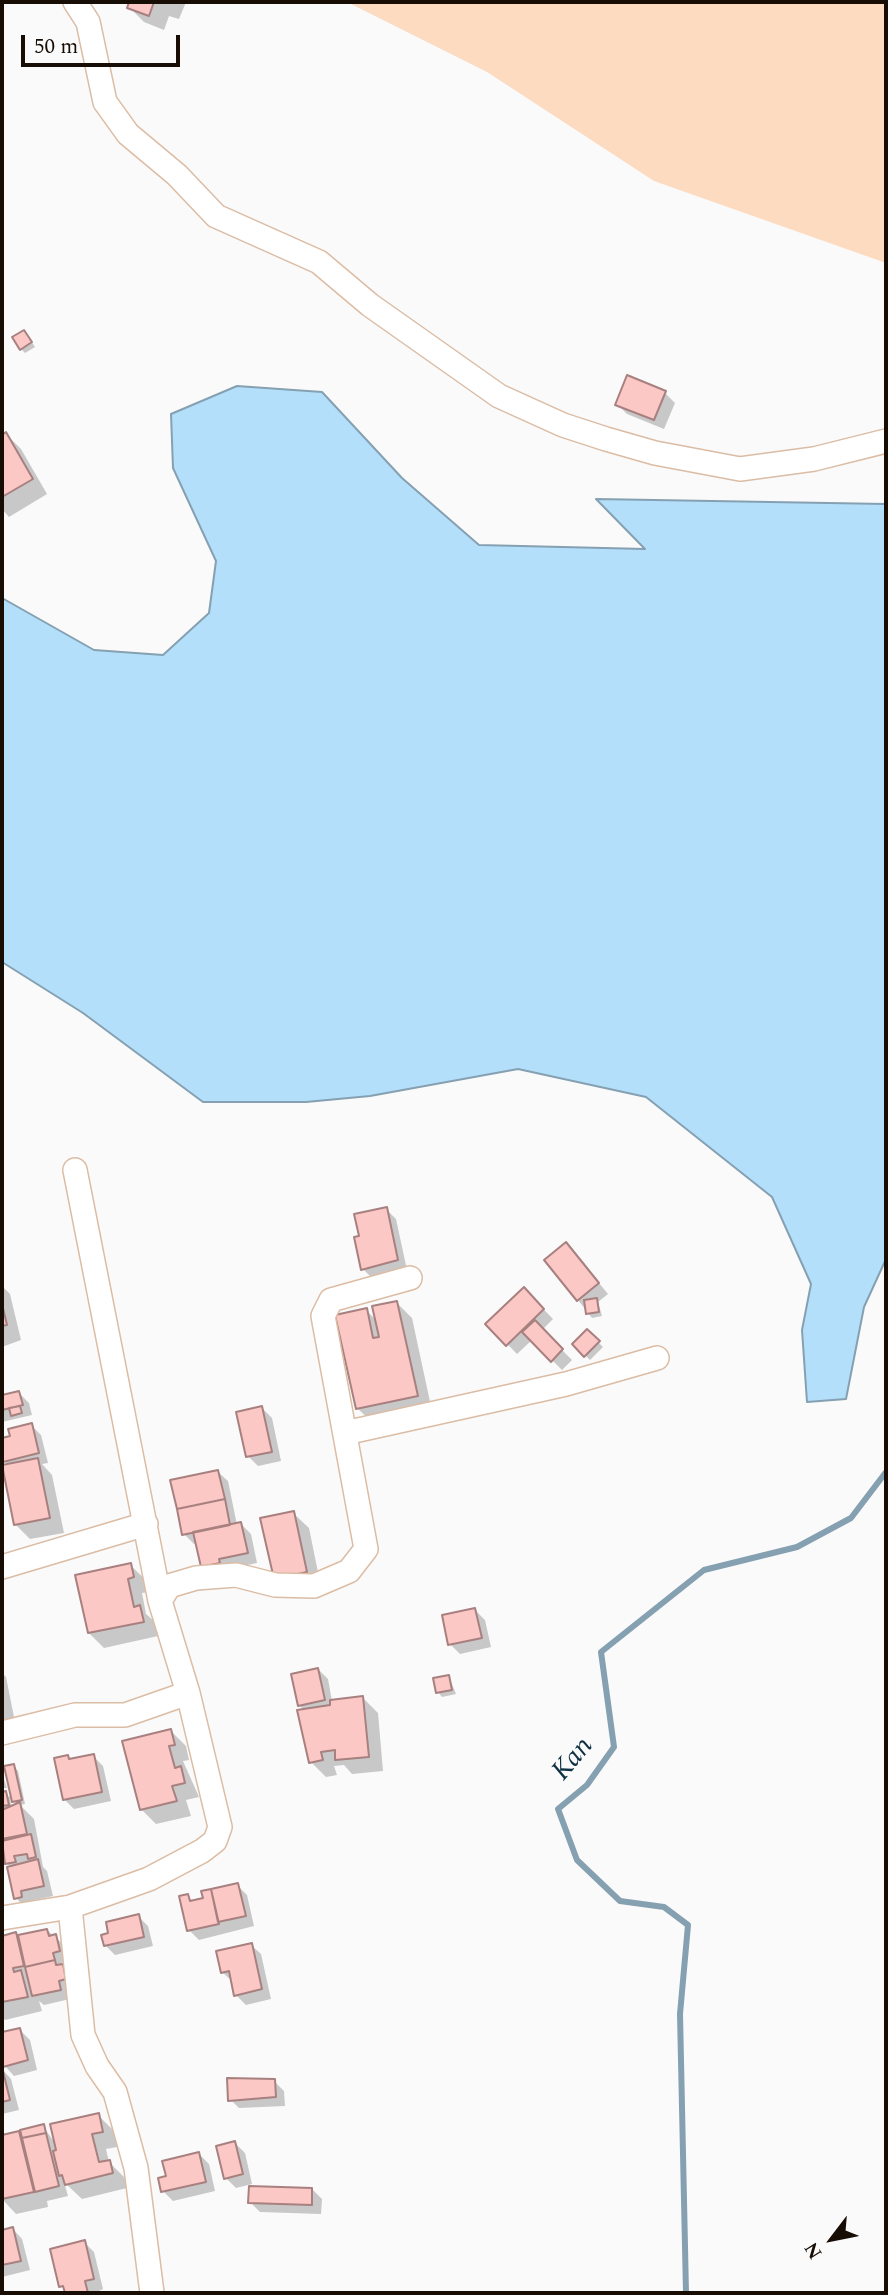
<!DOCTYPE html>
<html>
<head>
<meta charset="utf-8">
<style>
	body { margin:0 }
	#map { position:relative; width:888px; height:2295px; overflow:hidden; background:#fafafa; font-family:Spectral,serif }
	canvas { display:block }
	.frame { position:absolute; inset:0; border:4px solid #170d05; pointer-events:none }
	.north { position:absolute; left:797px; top:2204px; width:70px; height:70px; -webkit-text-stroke:5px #fafafa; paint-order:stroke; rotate:238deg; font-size:19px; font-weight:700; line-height:28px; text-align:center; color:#170d05 }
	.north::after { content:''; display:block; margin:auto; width:24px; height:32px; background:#170d05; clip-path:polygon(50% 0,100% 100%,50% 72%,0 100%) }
	.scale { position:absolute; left:21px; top:35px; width:159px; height:32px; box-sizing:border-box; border:4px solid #170d05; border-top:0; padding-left:9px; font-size:21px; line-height:24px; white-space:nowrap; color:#170d05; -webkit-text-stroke:5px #fafafa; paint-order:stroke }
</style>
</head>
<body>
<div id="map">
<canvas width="888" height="2295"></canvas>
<div class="frame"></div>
<div class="north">N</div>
<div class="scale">50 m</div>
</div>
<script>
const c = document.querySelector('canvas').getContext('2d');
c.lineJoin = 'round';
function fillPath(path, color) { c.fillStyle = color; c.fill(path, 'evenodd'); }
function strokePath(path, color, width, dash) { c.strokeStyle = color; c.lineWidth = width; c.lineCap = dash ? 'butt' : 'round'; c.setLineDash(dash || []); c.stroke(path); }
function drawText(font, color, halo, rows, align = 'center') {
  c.font = font + ' Spectral,serif'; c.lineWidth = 7; c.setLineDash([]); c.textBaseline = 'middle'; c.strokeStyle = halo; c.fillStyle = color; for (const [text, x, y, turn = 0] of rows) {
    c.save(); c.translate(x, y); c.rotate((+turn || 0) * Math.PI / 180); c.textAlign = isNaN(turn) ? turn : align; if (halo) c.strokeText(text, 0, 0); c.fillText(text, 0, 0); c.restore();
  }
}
fillPath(new Path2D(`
	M 347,2 L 886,2 L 886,263 L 654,181 L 487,72 Z`), '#fddbc1');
const water = new Path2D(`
	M 237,386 L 322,392 L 402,478 L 479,545 L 645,549 L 596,499 L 886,504 L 886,1259 L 864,1307 L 846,1399 L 807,1402 L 802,1330 L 811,1284 L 772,1197 L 646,1097 L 518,1069 L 370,1096 L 306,1102 L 203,1102 L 83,1013 L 2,962 L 2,598 L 94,650 L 163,655 L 209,613 L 216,561 L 173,468 L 171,414 Z`);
fillPath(water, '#b4dffb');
strokePath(water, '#85a0b1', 2);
fillPath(new Path2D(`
	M 131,2 L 186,2 L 179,19 L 169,16 L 164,30 L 144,22 L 129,7 Z
	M 28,336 L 35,347 L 25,353 L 21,349 Z
	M 665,393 L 675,403 L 664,429 L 627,414 L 617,404 Z
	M 6,434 L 21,449 L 47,494 L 9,517 L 2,509 L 2,437 Z
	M 386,1209 L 396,1219 L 407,1270 L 373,1279 L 363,1269 L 361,1237 Z
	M 575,1254 L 608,1294 L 598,1302 L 602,1316 L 592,1318 L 578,1300 Z
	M 2,1286 L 10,1294 L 21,1340 L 2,1347 Z
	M 524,1289 L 553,1319 L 542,1330 L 572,1360 L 562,1370 L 532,1340 L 517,1354 L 488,1324 Z
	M 397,1303 L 412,1318 L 432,1411 L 373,1423 L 357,1408 L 366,1310 L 377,1321 Z
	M 587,1331 L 603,1347 L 590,1360 L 574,1344 Z
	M 19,1393 L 29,1403 L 32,1415 L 2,1422 L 2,1397 Z
	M 262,1408 L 272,1418 L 281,1461 L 258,1466 L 248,1456 Z
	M 31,1425 L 41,1435 L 48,1463 L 42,1464 L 52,1475 L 64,1533 L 30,1539 L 15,1524 L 9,1465 L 4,1461 L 2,1440 L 12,1438 Z
	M 218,1472 L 228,1481 L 237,1525 L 241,1524 L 251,1534 L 257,1563 L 228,1569 L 202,1566 L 197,1543 L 194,1544 L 184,1534 Z
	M 293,1513 L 309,1528 L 321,1587 L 290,1594 Z
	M 130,1565 L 146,1580 L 148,1592 L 142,1593 L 146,1614 L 155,1622 L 158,1636 L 104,1648 L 89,1633 Z
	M 475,1610 L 485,1620 L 491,1647 L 460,1654 L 450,1644 Z
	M 318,1669 L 328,1679 L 332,1701 L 363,1698 L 378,1713 L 383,1771 L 352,1774 L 344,1765 L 334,1766 L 337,1775 L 326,1777 L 311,1762 L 305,1711 L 299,1705 Z
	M 2,1673 L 6,1677 L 16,1727 L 2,1730 Z
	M 449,1677 L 456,1694 L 442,1697 L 438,1692 Z
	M 171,1731 L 186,1746 L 189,1760 L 183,1761 L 199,1797 L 186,1800 L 191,1816 L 156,1824 L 141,1809 Z
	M 93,1756 L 103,1766 L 111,1801 L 74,1809 L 64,1799 L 67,1757 L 71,1760 Z
	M 14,1766 L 18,1771 L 25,1804 L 20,1805 L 34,1819 L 43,1867 L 47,1871 L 53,1896 L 30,1901 L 31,1907 L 26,1908 L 16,1898 L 11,1867 L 7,1864 L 2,1866 L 2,1793 L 10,1797 L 11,1805 L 17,1804 L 13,1801 Z
	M 2,1773 L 7,1788 L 2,1788 Z
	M 237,1885 L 247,1895 L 254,1926 L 199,1940 L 189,1930 L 188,1896 L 193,1902 Z
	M 138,1916 L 148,1926 L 153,1946 L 115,1955 L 105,1945 Z
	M 47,1930 L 65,1946 L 68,1961 L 62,1962 L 72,1975 L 70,1999 L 44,2005 L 39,2001 L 42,2011 L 5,2020 L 2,2016 L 2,1937 Z
	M 251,1945 L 261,1954 L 271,1999 L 246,2005 L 236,1995 L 233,1982 L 222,1972 Z
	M 20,2030 L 30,2040 L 37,2070 L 14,2076 L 5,2066 L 2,2034 Z
	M 2,2069 L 11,2079 L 19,2110 L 2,2114 Z
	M 274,2081 L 284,2091 L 285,2106 L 239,2108 L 229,2098 Z
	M 98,2115 L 113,2130 L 117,2147 L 106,2149 L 109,2162 L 124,2177 L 127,2188 L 82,2199 L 64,2182 L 68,2196 L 47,2201 L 48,2207 L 16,2214 L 2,2199 L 2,2137 L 19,2133 L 24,2137 L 43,2126 L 57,2146 Z
	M 235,2143 L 245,2153 L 252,2184 L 236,2188 L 226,2178 Z
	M 199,2154 L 209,2164 L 215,2191 L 173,2201 L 163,2191 L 168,2178 Z
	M 312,2189 L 322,2199 L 321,2214 L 260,2212 L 250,2202 Z
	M 13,2229 L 22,2239 L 30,2270 L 2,2277 L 2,2232 Z
	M 84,2242 L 94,2252 L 103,2289 L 95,2293 L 67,2293 L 61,2286 Z`), '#0003');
strokePath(new Path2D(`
	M 686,2293 L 680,2014 L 688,1925 L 664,1907 L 620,1901 L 577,1860 L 558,1809 L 587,1785 L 614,1747 L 601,1652 L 704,1570 L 797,1547 L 851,1518 L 886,1472`), '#85a0b1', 6);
const building = new Path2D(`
	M 129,2 L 154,2 L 149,16 L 127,8 Z
	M 24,330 L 32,342 L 20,350 L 12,337 Z
	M 627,375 L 666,391 L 654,420 L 615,405 Z
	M 6,432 L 33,479 L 2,497 L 2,435 Z
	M 387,1207 L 398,1260 L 361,1270 L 354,1237 L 359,1236 L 354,1214 Z
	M 566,1242 L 599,1283 L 577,1301 L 544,1260 Z
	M 524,1287 L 544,1309 L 506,1346 L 485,1324 Z
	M 597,1298 L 599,1312 L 586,1314 L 584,1300 Z
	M 397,1301 L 418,1396 L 356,1409 L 335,1315 L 367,1308 L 373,1338 L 379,1337 L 372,1306 Z
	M 2,1304 L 7,1325 L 2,1326 Z
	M 535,1320 L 563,1349 L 551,1362 L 522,1332 Z
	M 587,1329 L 600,1341 L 584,1357 L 572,1344 Z
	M 19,1391 L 23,1405 L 2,1410 L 2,1395 Z
	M 20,1406 L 22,1413 L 11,1416 L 9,1408 Z
	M 262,1406 L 272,1452 L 246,1457 L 236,1412 Z
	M 32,1423 L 39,1453 L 3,1462 L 2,1438 L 10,1436 L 8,1429 Z
	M 38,1458 L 50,1518 L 14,1525 L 2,1465 Z
	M 218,1470 L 225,1499 L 177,1509 L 170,1480 Z
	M 225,1499 L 230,1525 L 182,1535 L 177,1509 Z
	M 294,1511 L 307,1572 L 274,1579 L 260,1518 Z
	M 241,1522 L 248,1553 L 219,1559 L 220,1563 L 201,1567 L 193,1532 Z
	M 131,1563 L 134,1577 L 128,1579 L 134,1607 L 140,1605 L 144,1622 L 88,1633 L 75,1575 Z
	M 475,1608 L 482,1638 L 448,1645 L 442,1615 Z
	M 318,1668 L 325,1700 L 298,1706 L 291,1674 Z
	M 449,1675 L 452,1690 L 436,1693 L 433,1678 Z
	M 363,1696 L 369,1757 L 335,1760 L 335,1750 L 321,1752 L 323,1760 L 309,1763 L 297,1710 L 330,1705 L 330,1700 Z
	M 171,1729 L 175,1745 L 169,1746 L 175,1768 L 181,1766 L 185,1783 L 172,1786 L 177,1801 L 140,1810 L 122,1741 Z
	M 94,1754 L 102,1792 L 63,1800 L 54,1758 L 68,1755 L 69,1759 Z
	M 14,1764 L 22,1800 L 12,1802 L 4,1766 Z
	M 6,1791 L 9,1805 L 2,1806 L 2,1792 Z
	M 20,1802 L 27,1834 L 2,1839 L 2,1810 Z
	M 31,1834 L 36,1857 L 28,1859 L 27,1854 L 14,1856 L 16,1862 L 5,1864 L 2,1841 Z
	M 38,1859 L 44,1886 L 21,1891 L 22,1897 L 14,1899 L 7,1867 Z
	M 238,1883 L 246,1916 L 218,1922 L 211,1889 Z
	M 211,1889 L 219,1924 L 187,1931 L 179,1896 L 188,1894 L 190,1901 L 203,1898 L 201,1891 Z
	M 139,1914 L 144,1937 L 104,1946 L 101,1935 L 108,1933 L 106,1922 Z
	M 47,1929 L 49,1936 L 56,1934 L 60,1951 L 53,1953 L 55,1960 L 25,1967 L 18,1935 Z
	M 16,1932 L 24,1966 L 13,1968 L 14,1972 L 21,1970 L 28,1997 L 2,2002 L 2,1936 Z
	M 252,1943 L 262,1989 L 234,1996 L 229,1971 L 221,1973 L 216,1951 Z
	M 55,1960 L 56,1965 L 63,1964 L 66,1979 L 59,1981 L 61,1990 L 32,1996 L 25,1967 Z
	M 20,2028 L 28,2060 L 3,2067 L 2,2032 Z
	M 2,2067 L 10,2100 L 2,2102 Z
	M 227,2078 L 275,2079 L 276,2097 L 228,2101 Z
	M 99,2113 L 103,2132 L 92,2134 L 99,2162 L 110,2160 L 113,2173 L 65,2185 L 62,2175 L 59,2176 L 53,2151 L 56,2150 L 50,2124 Z
	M 44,2124 L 46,2133 L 22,2138 L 20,2130 Z
	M 19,2131 L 34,2192 L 2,2199 L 2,2135 Z
	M 46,2133 L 59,2186 L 35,2192 L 22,2138 Z
	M 235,2141 L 243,2174 L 224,2179 L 216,2146 Z
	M 199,2152 L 206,2182 L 161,2192 L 158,2178 L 166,2176 L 162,2161 Z
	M 249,2186 L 312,2188 L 312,2205 L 248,2203 Z
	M 13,2227 L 21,2261 L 2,2265 L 2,2230 Z
	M 85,2240 L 94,2279 L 85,2281 L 88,2293 L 65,2293 L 63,2286 L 59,2287 L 50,2249 Z`);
fillPath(building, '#fbc8c6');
strokePath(building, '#a7807f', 2);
const minor = new Path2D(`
	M 75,2 L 88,22 L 105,102 L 128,134 L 177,175 L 216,216 L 319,262 L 370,305 L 499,396 L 563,425 L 606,439 L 655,453 L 740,469 L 814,459 L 886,441
	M 345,1433 L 566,1384 L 657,1358
	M 2,1567 L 146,1524
	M 160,1601 L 169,1586 L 196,1578 L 236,1575 L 275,1585 L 314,1586 L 349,1571 L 366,1549 L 323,1316 L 331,1300 L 410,1278
	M 2,1733 L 75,1715 L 125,1715 L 188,1693
	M 70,1907 L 83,2035 L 97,2066 L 115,2092 L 136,2168 L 152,2293
	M 2,1918 L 70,1907 L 149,1879 L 202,1851 L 215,1841 L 220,1827 L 188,1693 L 160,1601 L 75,1170`);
strokePath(minor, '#dbbca4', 26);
strokePath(minor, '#fff', 23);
drawText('italic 28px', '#0d2f42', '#fafafa', [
	["Kan",574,1760,-50]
]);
</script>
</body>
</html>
